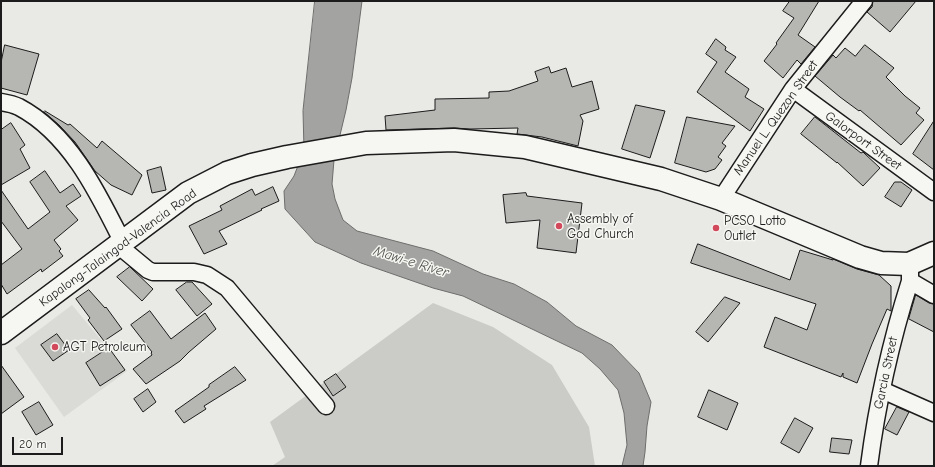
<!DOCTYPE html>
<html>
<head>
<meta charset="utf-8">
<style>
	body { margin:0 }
	#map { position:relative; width:935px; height:467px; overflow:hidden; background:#e9e9e5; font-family:"Comic Neue",sans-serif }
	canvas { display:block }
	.frame { position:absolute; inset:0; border:2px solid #1c1c1c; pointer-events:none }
	.scale { position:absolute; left:12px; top:437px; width:51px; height:18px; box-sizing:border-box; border:2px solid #1c1c1c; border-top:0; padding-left:5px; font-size:12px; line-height:14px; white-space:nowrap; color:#1c1c1c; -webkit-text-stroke:3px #f6f6f2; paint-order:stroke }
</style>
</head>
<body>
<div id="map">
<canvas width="935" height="467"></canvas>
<div class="frame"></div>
<div class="scale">20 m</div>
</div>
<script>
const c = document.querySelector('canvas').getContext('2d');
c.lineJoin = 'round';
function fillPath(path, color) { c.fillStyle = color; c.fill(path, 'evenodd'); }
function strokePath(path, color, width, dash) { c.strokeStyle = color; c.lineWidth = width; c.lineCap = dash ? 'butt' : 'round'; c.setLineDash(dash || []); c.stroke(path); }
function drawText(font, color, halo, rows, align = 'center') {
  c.font = font + ' "Comic Neue",sans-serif'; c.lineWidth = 3; c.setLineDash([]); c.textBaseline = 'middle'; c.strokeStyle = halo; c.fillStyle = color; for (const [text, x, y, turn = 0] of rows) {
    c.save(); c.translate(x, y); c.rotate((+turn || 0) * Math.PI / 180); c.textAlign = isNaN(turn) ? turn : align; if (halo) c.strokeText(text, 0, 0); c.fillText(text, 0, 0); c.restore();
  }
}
fillPath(new Path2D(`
	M 72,305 L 127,371 L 64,417 L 15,348 Z`), '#dadad6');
fillPath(new Path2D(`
	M 433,303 L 493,327 L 552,365 L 589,427 L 595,466 L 272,466 L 285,457 L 270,422 Z`), '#cbcbc7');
const water = new Path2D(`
	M 315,1 L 362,1 L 352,78 L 346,110 L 334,160 L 332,184 L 335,199 L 343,220 L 357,231 L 433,251 L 483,274 L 514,284 L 547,302 L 576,326 L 612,345 L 639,373 L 651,402 L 647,426 L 645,452 L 643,466 L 622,466 L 627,445 L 624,413 L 618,390 L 600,369 L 582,353 L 463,296 L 433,288 L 361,263 L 315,242 L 285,209 L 284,191 L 294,176 L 304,150 L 303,111 Z`);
fillPath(water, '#a3a3a1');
strokePath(water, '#6d6d6c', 1);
const building = new Path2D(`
	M 790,1 L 819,1 L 798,35 L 815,47 L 801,64 L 797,60 L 783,78 L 764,61 L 777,44 L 776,43 L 794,18 L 783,11 Z
	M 873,1 L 916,1 L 890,32 L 867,12 L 872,7 Z
	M 716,39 L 726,47 L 725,50 L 736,57 L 725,72 L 749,89 L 745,97 L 764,109 L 750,131 L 697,92 L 717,62 L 706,54 Z
	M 5,45 L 39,54 L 27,95 L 1,88 L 1,63 Z
	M 865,45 L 894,68 L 886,77 L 905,96 L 920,108 L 916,113 L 924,120 L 901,145 L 860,110 L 859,111 L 840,97 L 815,76 L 833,55 L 836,58 L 845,48 L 855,56 Z
	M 549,67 L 551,73 L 566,68 L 572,87 L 592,81 L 599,109 L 580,115 L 583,121 L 578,146 L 542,137 L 517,134 L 518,128 L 470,129 L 454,128 L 386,130 L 385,116 L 435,110 L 435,99 L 489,98 L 489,92 L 509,91 L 538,81 L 535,72 Z
	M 636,105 L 665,111 L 650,158 L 622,149 Z
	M 45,111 L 68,125 L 70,124 L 97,148 L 102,141 L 142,175 L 132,195 L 111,185 L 95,171 L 75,142 L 59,125 L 44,112 Z
	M 687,117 L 735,126 L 722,143 L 726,146 L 718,157 L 722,160 L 715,169 L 706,172 L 675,163 Z
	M 815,117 L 861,153 L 863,152 L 864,153 L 880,168 L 863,186 L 837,162 L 837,163 L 801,134 Z
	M 934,121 L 934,170 L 913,154 Z
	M 11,123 L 25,145 L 20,149 L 30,168 L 1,185 L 1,130 Z
	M 161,167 L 166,190 L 152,193 L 147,171 Z
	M 45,171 L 60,193 L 73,184 L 81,196 L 66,206 L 78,220 L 54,240 L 61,249 L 59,251 L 63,256 L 42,272 L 41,269 L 7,294 L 1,284 L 1,265 L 22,249 L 1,221 L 1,190 L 28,229 L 50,212 L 30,182 Z
	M 895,182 L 901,182 L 912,190 L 901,207 L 885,197 Z
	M 273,187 L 279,201 L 261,209 L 262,210 L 219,231 L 227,244 L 204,254 L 189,226 L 222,210 L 220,206 L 252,189 L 255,195 Z
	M 526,193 L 527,196 L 582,203 L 576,253 L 537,248 L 540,220 L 506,223 L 503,195 Z
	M 698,244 L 790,280 L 800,250 L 833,260 L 833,259 L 857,269 L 879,275 L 891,286 L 891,311 L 887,309 L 872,344 L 857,383 L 843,377 L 843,373 L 841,377 L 764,347 L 775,317 L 807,330 L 816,304 L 691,263 Z
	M 130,267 L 153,289 L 142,301 L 117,277 Z
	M 187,282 L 192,282 L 212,304 L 197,316 L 176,290 Z
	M 89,290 L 105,308 L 106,307 L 122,329 L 104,341 L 88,320 L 90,318 L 76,299 Z
	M 916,295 L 929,303 L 934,304 L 934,332 L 909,319 Z
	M 725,297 L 740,303 L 708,342 L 696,332 Z
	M 150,311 L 171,339 L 205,313 L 216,329 L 189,352 L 180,361 L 146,384 L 133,369 L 152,355 L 151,353 L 152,352 L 131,325 Z
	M 57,334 L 69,350 L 53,361 L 41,345 Z
	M 109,348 L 125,370 L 100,386 L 86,363 Z
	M 1,365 L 24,397 L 1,414 Z
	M 235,367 L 246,380 L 204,406 L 206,409 L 184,423 L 175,411 L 209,387 L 209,385 Z
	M 336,374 L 346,387 L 333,396 L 324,382 Z
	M 148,389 L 156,402 L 143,412 L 134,399 Z
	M 709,390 L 738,403 L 727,430 L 698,417 Z
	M 39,402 L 53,425 L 36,435 L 22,412 Z
	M 897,407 L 909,412 L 897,435 L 885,429 Z
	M 795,418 L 813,428 L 799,453 L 781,443 Z
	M 832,438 L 852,440 L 849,454 L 830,452 Z`);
fillPath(building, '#b6b6b3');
strokePath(building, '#1c1c1c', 1);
const street = new Path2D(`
	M 793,89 L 934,192
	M 1,102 C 7,103 13,104 19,107 C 70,134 98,193 123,243
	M 721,199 L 793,89 L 864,1
	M 119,246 L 148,270 L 153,272 L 194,272 L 207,275 L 227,288 L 326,406
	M 910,271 L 910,281 L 934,295
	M 882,390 L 934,413
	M 869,466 C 877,404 891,341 910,281`);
const highway = new Path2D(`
	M 1,333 L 188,193 L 227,173 L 252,165 L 287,157 L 366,143 L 454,140 L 525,147 L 661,179 L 721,199 L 860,257 L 881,263 L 909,264 L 934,253`);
strokePath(street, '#1c1c1c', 19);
strokePath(highway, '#1c1c1c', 25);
strokePath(street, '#f6f6f2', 16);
strokePath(highway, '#f6f6f2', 22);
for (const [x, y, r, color] of [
	[559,226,4,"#d1495b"],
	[716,228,4,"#d1495b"],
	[55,347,4,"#d1495b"]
]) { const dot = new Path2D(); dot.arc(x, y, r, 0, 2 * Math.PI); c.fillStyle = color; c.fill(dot); strokePath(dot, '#f6f6f2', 1.5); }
drawText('13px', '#1c1c1c', '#f6f6f2', [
	["Manuel L. Quezon Street",776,118,-55],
	["Galorport Street",863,141,36],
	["Kapalong-Talaingod-Valencia Road",118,248,-36],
	["Garcia Street",886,373,-78]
]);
drawText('13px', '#1c1c1c', '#f6f6f2', [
	["Assembly of",567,219],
	["God Church",567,234],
	["PCSO Lotto",724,221],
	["Outlet",724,236],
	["AGT Petroleum",63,347]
], 'left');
drawText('italic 14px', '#525251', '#f6f6f2', [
	["Mawi-e River",411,262,17]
]);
</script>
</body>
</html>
